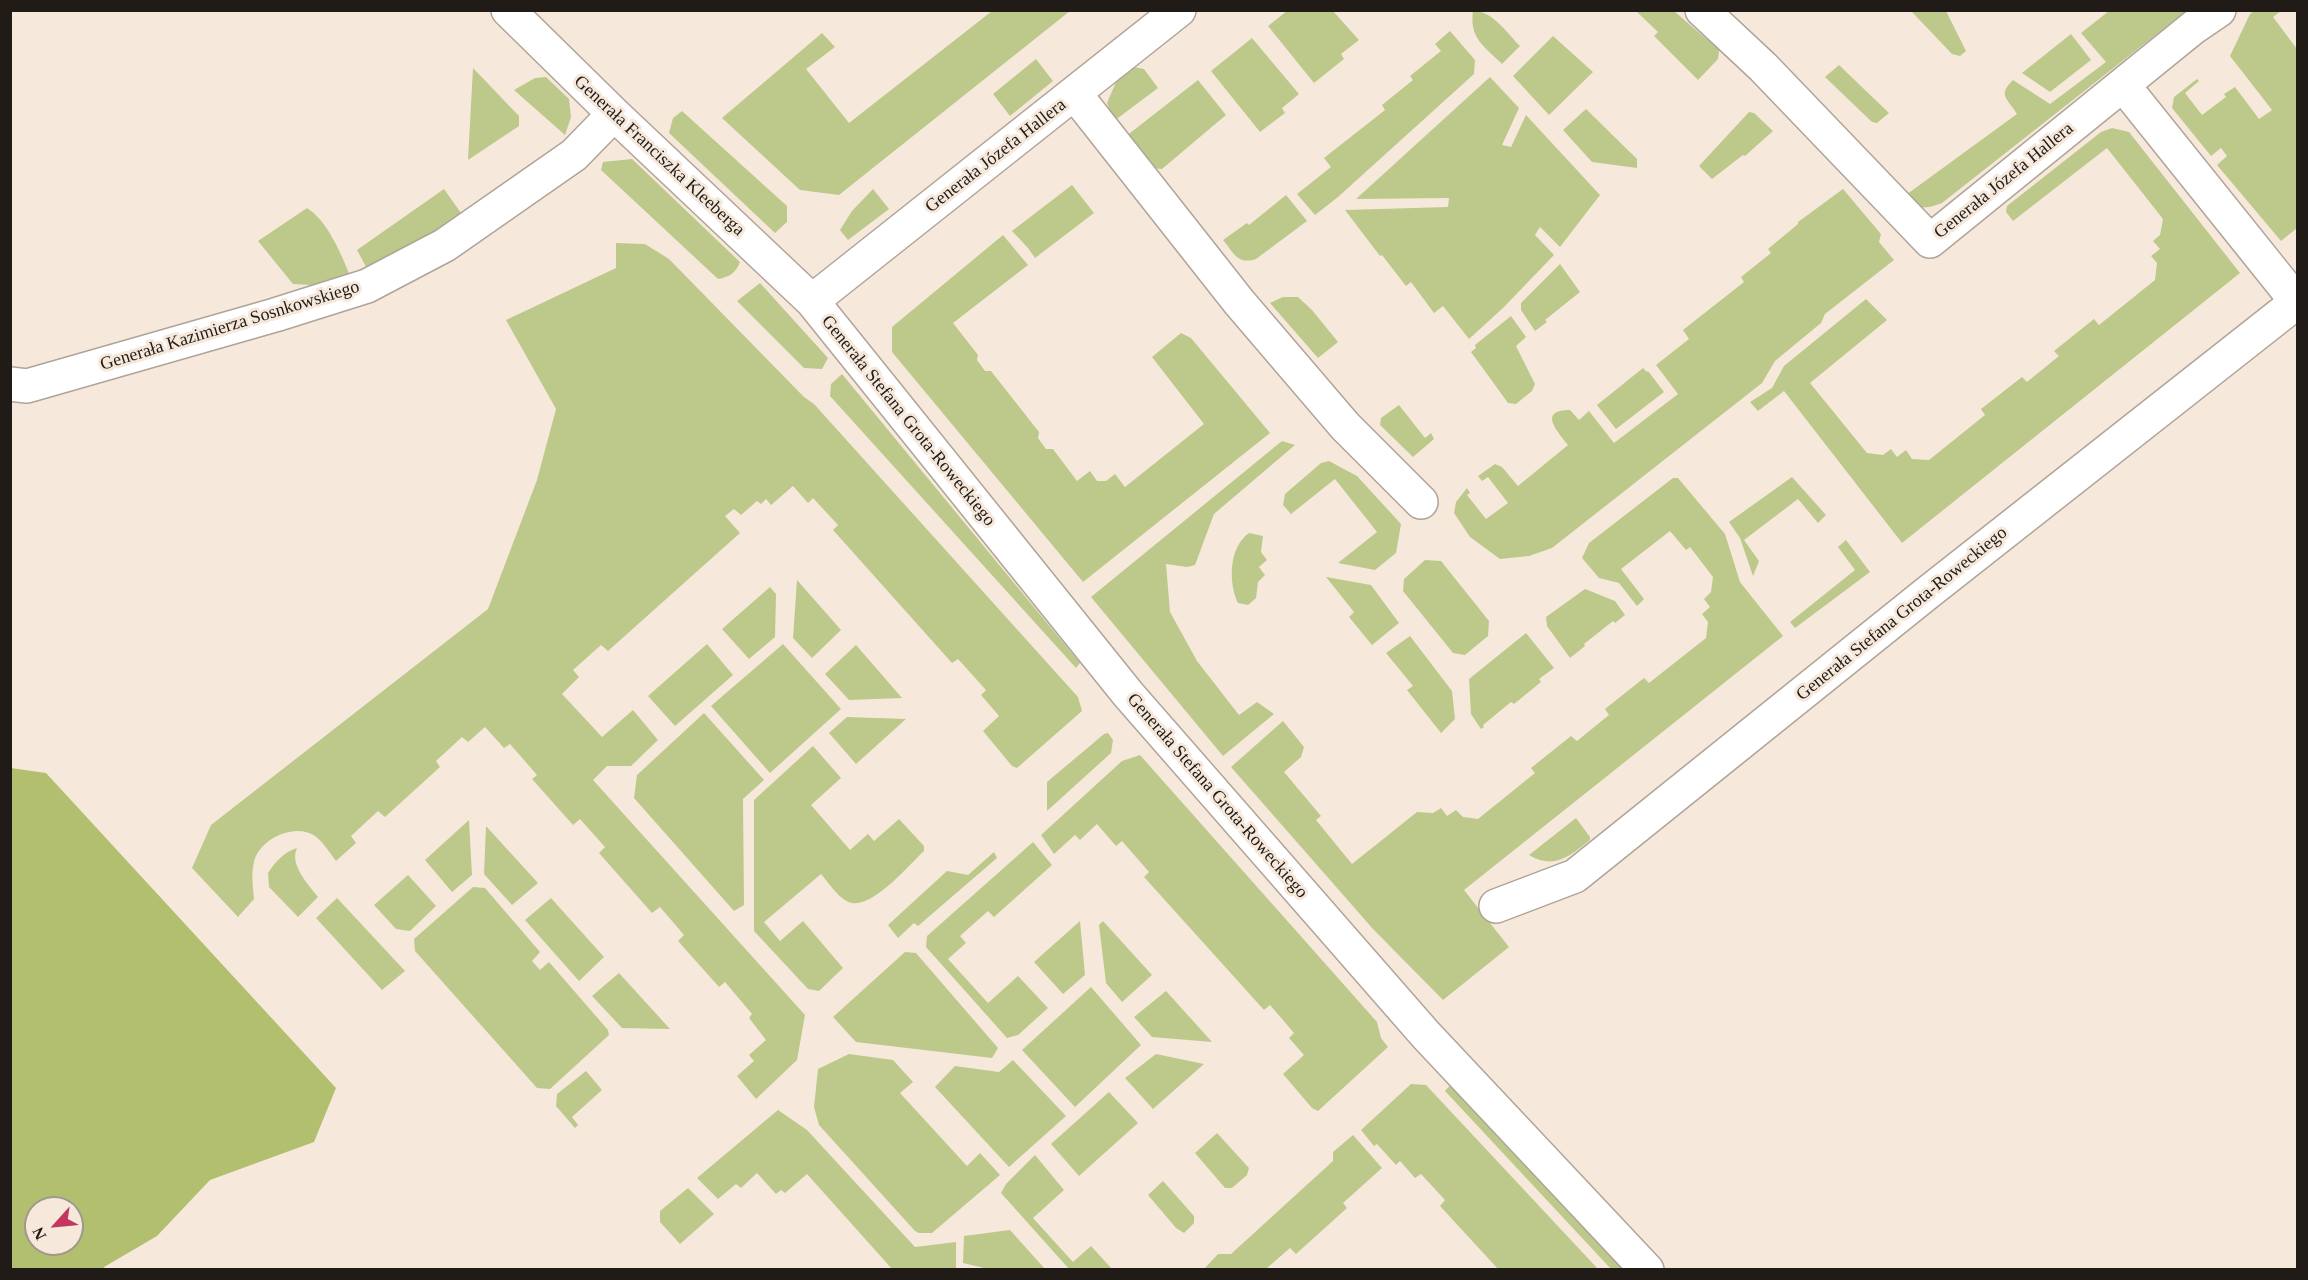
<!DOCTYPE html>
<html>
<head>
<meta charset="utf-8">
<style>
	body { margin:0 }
	#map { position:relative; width:2308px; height:1280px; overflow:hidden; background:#f6e9dc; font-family:Georgia,serif }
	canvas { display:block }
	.frame { position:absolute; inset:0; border:12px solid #201b17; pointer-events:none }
	.north { position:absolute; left:24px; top:1196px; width:60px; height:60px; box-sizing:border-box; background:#f6e9dc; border:2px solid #a0978d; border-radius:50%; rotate:243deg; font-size:16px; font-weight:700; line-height:24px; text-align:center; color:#201b17 }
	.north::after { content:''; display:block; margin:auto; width:21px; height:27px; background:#c43660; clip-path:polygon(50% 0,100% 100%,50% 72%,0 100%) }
</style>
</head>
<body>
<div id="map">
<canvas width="2308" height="1280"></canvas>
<div class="frame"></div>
<div class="north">N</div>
</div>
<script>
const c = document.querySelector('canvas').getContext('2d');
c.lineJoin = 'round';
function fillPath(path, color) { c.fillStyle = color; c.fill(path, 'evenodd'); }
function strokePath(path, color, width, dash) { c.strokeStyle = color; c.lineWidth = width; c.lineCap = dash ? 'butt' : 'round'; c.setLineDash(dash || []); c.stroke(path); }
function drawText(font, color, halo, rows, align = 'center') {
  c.font = font + ' Georgia,serif'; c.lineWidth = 6; c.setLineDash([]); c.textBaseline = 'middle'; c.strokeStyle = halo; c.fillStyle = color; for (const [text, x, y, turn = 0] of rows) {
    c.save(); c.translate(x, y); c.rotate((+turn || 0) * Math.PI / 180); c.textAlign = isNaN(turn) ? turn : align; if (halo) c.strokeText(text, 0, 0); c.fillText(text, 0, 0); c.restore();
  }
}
fillPath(new Path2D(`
	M 1001,10 L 1070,11 L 839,195 L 800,190 L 722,118 L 822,33 L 835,47 L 806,69 L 849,123 L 992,11 L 999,12 Z
	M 1287,11 L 1333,11 L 1359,40 L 1341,54 L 1344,59 L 1314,83 L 1268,26 Z
	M 1473,11 C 1492,10 1507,33 1520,46 L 1502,64 C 1484,46 1469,38 1473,11 Z
	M 1636,11 L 1674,11 L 1719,50 L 1718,59 L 1698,80 L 1654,36 L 1658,32 Z
	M 1911,11 L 1946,11 L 1966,51 L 1960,56 L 1952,54 Z
	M 2109,11 L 2186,11 L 1942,203 C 1924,210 1916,209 1899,200 L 2017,114 C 2008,99 1997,95 2013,80 L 2050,104 L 2106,62 L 2081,33 Z
	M 2254,11 L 2281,11 L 2273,17 L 2297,49 L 2297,228 L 2281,241 L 2217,165 L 2227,156 L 2221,148 L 2211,156 L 2172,108 L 2174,97 L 2197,79 L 2199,81 L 2185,93 L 2202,115 L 2226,97 L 2224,94 L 2235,87 L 2259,119 L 2272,110 L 2230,56 L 2250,14 Z
	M 1450,31 L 1475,60 L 1474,74 L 1338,197 L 1315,215 L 1297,194 L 1331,167 L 1324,158 L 1385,110 L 1382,105 L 1413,80 L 1410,76 L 1441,51 L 1435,44 Z
	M 2071,34 L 2091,60 L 2050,92 L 2022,73 Z
	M 1553,36 L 1593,72 L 1549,115 L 1513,76 Z
	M 1252,38 L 1299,94 L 1282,108 L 1285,113 L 1260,132 L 1211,71 Z
	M 1036,59 L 1053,81 L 1010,116 L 993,94 Z
	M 1839,65 L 1889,113 L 1877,123 L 1872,122 L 1825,77 Z
	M 1133,67 L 1144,69 L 1158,88 L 1114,121 L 1107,103 L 1116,82 Z
	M 473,68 L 519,116 L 519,126 L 468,160 Z
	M 546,77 L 569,99 L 571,117 L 565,135 L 514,90 L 535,78 Z
	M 1490,77 L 1519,108 L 1502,145 L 1511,147 L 1526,115 L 1600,195 L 1560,247 L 1540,227 L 1535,235 L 1554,255 L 1504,307 L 1469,339 L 1443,306 L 1434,313 L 1411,282 L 1406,286 L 1382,255 L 1380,256 L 1345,210 L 1448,207 L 1449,198 L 1356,199 Z
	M 1198,80 L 1226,115 L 1162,169 L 1150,168 L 1125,137 Z
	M 1586,109 L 1637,159 L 1637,168 L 1592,162 L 1563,130 Z
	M 682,111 L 787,206 L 787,222 L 775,233 L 669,133 L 673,118 Z
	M 1749,112 L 1754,113 L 1773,131 L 1745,156 L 1743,155 L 1712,179 L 1699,166 Z
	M 2112,128 L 2129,132 L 2240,273 L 1902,543 L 1784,391 L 1758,411 L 1750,402 L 1772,388 L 1784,366 L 1866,299 L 1887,320 L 1810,383 L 1867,453 L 1883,455 L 1891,449 L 1897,457 L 1906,450 L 1912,459 L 1929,460 L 1985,415 L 1981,409 L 2022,377 L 2027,382 L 2059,356 L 2054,351 L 2094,319 L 2099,325 L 2155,280 L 2157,263 L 2151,256 L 2160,249 L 2153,241 L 2160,235 L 2163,219 L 2107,148 L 2013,221 L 2006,212 L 2007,206 L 2101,132 Z
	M 632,159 L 740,262 C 736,273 729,277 718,279 L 601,170 L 603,162 Z
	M 1072,185 L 1094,213 L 1035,258 L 1028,248 L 1012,231 Z
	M 444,189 L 461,213 L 460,220 L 372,278 L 357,250 Z
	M 873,189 L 889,209 L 848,240 L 840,230 L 852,211 Z
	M 1843,189 L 1881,234 L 1879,242 L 1894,260 L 1825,314 L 1821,323 L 1775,361 L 1762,383 L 1552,548 L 1529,556 L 1500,559 L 1470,537 L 1454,513 L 1456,502 L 1467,488 L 1470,493 L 1467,495 L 1486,519 L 1508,503 L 1488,477 L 1482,481 L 1478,476 L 1495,464 L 1502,467 L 1518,486 L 1568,445 C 1558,432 1537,410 1570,410 L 1579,420 L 1589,411 L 1614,443 L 1678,394 L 1656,365 L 1689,339 L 1683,330 L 1744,282 L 1741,277 L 1771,253 L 1768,249 L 1798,224 L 1798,222 Z
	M 1286,195 L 1307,221 L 1256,259 C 1237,265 1234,253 1223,240 L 1247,223 L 1249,225 Z
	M 307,208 C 328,221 342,256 351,278 L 331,286 L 293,284 L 258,241 Z
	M 1003,235 L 1028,265 L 953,323 L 978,355 L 977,360 L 985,371 L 991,371 L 1039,432 L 1038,438 L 1046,449 L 1053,449 L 1077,481 L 1090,471 L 1097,481 L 1106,481 L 1115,474 L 1125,487 L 1204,424 L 1152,357 L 1181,333 L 1191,338 L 1270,433 L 1083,582 L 892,352 L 892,327 Z
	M 616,243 L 645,244 L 669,259 L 804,397 L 814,404 L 1078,697 L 1082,711 L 1017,768 L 1012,766 L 983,731 L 999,716 L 981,695 L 986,690 L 958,659 L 952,663 L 833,530 L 838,525 L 813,498 L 808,503 L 793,486 L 771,505 L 766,499 L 761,504 L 757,501 L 741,515 L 734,509 L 725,516 L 740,533 L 608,651 L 601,645 L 573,670 L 579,677 L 562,694 L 602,737 L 633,710 L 658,740 L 631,766 L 607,766 L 593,780 L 805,1015 L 797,1060 L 756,1099 L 737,1076 L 754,1061 L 749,1055 L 766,1040 L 749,1018 L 752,1014 L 725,982 L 719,987 L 678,941 L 684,935 L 660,907 L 652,913 L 599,853 L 605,847 L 580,819 L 573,825 L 532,779 L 537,775 L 510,744 L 504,748 L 485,727 L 468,742 L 462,737 L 436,761 L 440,767 L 385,817 L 378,811 L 351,836 L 356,843 L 336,861 C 330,853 323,842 315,836 C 295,822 259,839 254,862 C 251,874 253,887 254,899 L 238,917 L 192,868 L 211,825 L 488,609 L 537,480 L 556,409 L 506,320 L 616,268 Z
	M 1560,264 L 1580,292 L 1545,320 L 1547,322 L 1535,331 L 1521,310 L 1521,303 Z
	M 760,283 L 828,358 L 822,369 L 804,368 L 737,301 Z
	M 1283,297 L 1298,297 L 1312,310 L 1338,342 L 1318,358 L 1270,303 Z
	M 1511,316 L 1526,337 L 1516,346 L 1535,384 L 1532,391 L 1516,404 L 1508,403 L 1471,352 L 1476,348 L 1475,345 Z
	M 1643,368 L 1647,372 L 1648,371 L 1664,392 L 1616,429 L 1597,405 Z
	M 842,374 L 1080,663 L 1076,668 L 830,396 L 831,384 Z
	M 1399,405 L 1425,438 L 1431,433 L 1434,439 L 1413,457 L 1380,425 L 1381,418 Z
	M 1282,441 L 1295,445 L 1214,514 L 1195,565 L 1187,567 L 1166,564 L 1170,612 L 1197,661 L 1239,715 L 1257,702 L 1274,714 L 1223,756 L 1091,597 Z
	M 1329,461 L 1357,476 L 1401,524 L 1396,553 L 1375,570 L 1338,563 L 1377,532 L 1335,479 L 1291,514 L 1283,505 L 1285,494 L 1321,463 Z
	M 1792,477 L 1826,515 L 1818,523 L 1798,499 L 1744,540 L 1759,561 L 1753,576 L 1740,538 L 1729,522 Z
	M 1673,478 L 1678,478 L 1725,534 L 1740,582 L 1783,636 L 1464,890 L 1509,947 L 1443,1000 L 1373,929 L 1231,767 L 1283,721 L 1304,747 L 1301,757 L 1284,772 L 1321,816 L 1316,820 L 1352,864 L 1417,812 L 1433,813 L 1441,808 L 1447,816 L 1456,810 L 1463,817 L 1478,819 L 1535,773 L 1531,768 L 1571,736 L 1577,741 L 1609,715 L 1605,709 L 1644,678 L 1649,683 L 1706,638 L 1708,622 L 1702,614 L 1710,607 L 1704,599 L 1711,592 L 1713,577 L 1690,547 L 1686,550 L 1670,531 L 1621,569 L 1644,599 L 1637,606 L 1619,583 L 1599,578 L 1582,558 L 1589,543 Z
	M 1249,533 L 1263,536 L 1261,552 L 1267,560 L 1259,567 L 1265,575 L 1258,582 L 1256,598 L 1248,605 L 1238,603 C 1228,582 1229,547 1249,533 Z
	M 1846,540 L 1870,572 L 1795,628 L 1790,622 L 1855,570 L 1838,547 Z
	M 1425,560 L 1441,561 L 1489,621 L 1488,636 L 1465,655 L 1453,653 L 1403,591 L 1404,579 Z
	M 1326,577 L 1371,585 L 1399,623 L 1372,645 L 1349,617 L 1354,612 Z
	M 797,580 L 841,630 L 812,658 L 793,638 Z
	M 770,587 L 776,594 L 775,637 L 749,659 L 722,629 Z
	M 1585,589 L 1615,601 L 1625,615 L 1615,623 L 1613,621 L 1584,644 L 1585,646 L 1570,658 L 1547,626 L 1546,617 Z
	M 1526,633 L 1554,668 L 1539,679 L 1541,682 L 1514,704 L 1511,702 L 1483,725 L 1484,727 L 1481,729 L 1471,714 L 1469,679 Z
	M 1410,636 L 1452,691 L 1455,719 L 1441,733 L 1407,690 L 1413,686 L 1386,653 Z
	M 707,644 L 733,675 L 675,726 L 648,696 Z
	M 783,644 L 841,709 L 770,773 L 711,706 Z
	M 856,645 L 902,698 L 849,700 L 825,674 Z
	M 704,713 L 764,780 L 743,799 L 744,905 L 734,911 L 634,798 L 637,775 Z
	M 847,717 L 906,719 L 856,764 L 829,733 Z
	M 1108,733 L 1113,740 L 1111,753 L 1047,811 L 1047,782 L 1104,734 Z
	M 813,746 L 841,778 L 811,805 L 850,850 L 868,834 L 874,841 L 899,819 L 924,846 L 924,851 C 909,865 874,907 852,903 C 839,900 829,883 821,874 L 764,922 L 780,941 L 803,921 L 843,968 L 819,991 L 808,989 L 754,931 L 754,800 Z
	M 1140,755 L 1377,1022 L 1381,1038 L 1388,1047 L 1318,1111 L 1312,1108 L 1283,1074 L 1304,1055 L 1289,1038 L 1294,1033 L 1270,1005 L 1264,1010 L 1144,877 L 1149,872 L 1122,841 L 1116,846 L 1097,824 L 1080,840 L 1075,835 L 1054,854 L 1041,835 L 1122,761 Z
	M 1576,818 L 1590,837 L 1590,840 C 1570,856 1554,870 1529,855 Z
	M 469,820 L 472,875 L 452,892 L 425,860 Z
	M 486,826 L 538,883 L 512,905 L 484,874 Z
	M 1033,842 L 1052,865 L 994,917 L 988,911 L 960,936 L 966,943 L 948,959 L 988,1003 L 1018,976 L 1048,1008 L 1018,1035 L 1007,1038 L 926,947 L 927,936 Z
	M 297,848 C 289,865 309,885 318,897 L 298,917 L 269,887 L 268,873 C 275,862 284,852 297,848 Z
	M 994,852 L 997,858 L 918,926 L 914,923 L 898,938 L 888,925 L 947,871 L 968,875 Z
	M 408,875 L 436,906 L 410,931 L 396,929 L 374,905 Z
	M 473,887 L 485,888 L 540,952 L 532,961 L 540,970 L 549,962 L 608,1030 L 609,1035 L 550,1089 L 537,1088 L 415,951 L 414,939 Z
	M 337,898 L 405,971 L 382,990 L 316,918 Z
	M 551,898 L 604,957 L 579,981 L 525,920 Z
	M 1080,921 L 1085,975 L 1063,994 L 1034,962 Z
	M 1103,921 L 1152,975 L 1122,1002 L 1106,983 L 1099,925 Z
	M 905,952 L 916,953 L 998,1048 L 992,1058 L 856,1042 L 833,1017 Z
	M 619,973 L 670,1029 L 622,1028 L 592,996 Z
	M 1091,987 L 1141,1045 L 1075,1107 L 1022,1050 Z
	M 1166,991 L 1212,1042 L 1152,1037 L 1134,1017 Z
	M 849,1054 L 893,1060 L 913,1082 L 900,1093 L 967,1166 L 980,1153 L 1000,1175 L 932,1233 L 919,1233 L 915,1231 L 819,1125 L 814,1107 L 818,1069 Z
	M 1156,1054 L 1204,1064 L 1153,1109 L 1125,1078 Z
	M 1013,1060 L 1066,1116 L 1009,1167 L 935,1087 L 955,1066 L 999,1072 Z
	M 586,1071 L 602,1090 L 572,1117 L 578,1125 L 575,1128 L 556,1106 L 557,1094 Z
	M 1453,1082 L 1630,1269 L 1611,1269 L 1445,1091 Z
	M 1411,1084 L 1426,1085 L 1598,1269 L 1498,1269 L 1440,1206 L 1445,1200 L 1421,1174 L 1415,1178 L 1400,1161 L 1396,1165 L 1377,1144 L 1374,1146 L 1361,1130 Z
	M 1109,1092 L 1138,1123 L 1079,1176 L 1051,1144 Z
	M 778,1110 L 807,1130 L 915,1247 L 956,1242 L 956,1269 L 892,1269 L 807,1174 L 785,1193 L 781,1190 L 776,1194 L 757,1173 L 741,1188 L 736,1184 L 718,1199 L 697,1178 Z
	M 1217,1133 L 1249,1168 L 1247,1175 L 1232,1188 L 1225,1188 L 1195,1153 Z
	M 1353,1135 L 1382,1168 L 1343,1203 L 1347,1208 L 1296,1254 L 1290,1248 L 1266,1269 L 1204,1269 L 1218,1254 L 1231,1254 L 1333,1161 L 1333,1152 Z
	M 1035,1155 L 1064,1190 L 1033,1218 L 1073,1262 L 1091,1246 L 1112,1269 L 1069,1269 L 1001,1193 L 1006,1184 Z
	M 1163,1181 L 1194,1216 L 1194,1223 L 1184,1233 L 1176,1228 L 1148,1195 Z
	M 688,1188 L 714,1214 L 680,1244 L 660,1222 L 660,1211 Z
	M 1010,1230 L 1045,1269 L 988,1269 L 963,1263 L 964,1236 Z`), '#bdc98a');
fillPath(new Path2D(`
	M 11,768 L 46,773 L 336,1088 L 314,1142 L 210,1180 L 157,1236 L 104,1267 L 105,1269 L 11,1269 ZM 36,1208 L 72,1208 L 72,1244 L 36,1244 Z`), '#b1bf6f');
const minor = new Path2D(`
	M 508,10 L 614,114 L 812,301 L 1128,694 L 1426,1035 L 1647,1270
	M 1702,10 L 1763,67 L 1930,241 L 2194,27 L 2219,10
	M 2123,85 L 2297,302
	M 1075,94 L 1239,302 L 1345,426 L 1421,502
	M 812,301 L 1179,10
	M 10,384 L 27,386 L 275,315 L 367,286 L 445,245 L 574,155 L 614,114
	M 1496,906 L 1575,876 L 1926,594 L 2298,301`);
strokePath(minor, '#b0a498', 36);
strokePath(minor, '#fff', 33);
drawText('18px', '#201b17', '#f6e9dc', [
	["Generała Franciszka Kleeberga",659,156,43],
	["Generała Józefa Hallera",996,156,-38],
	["Generała Józefa Hallera",2004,181,-39],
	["Generała Kazimierza Sosnkowskiego",230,326,-17],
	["Generała Stefana Grota-Roweckiego",908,421,51],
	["Generała Stefana Grota-Roweckiego",1902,614,-39],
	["Generała Stefana Grota-Roweckiego",1217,796,49]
]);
</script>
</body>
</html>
